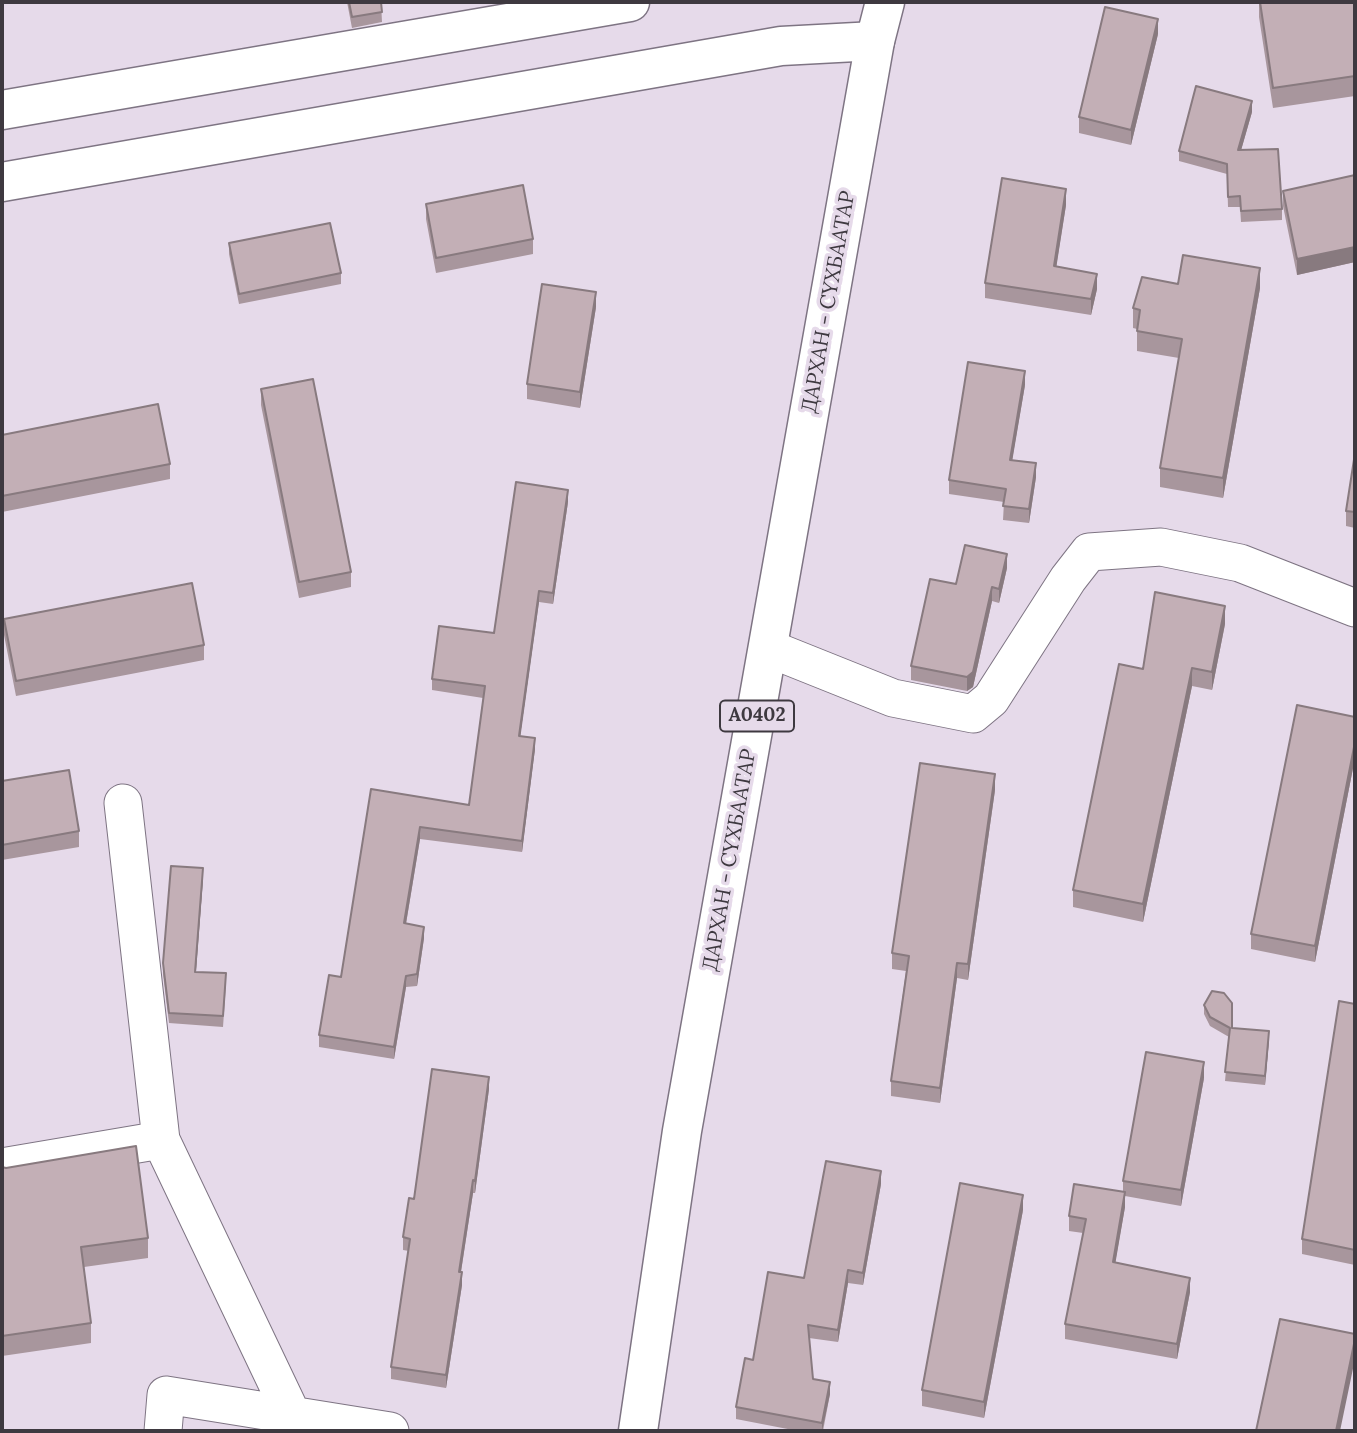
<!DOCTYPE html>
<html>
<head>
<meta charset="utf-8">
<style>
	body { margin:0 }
	#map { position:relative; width:1357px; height:1433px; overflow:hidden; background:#e6daea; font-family:Lora,serif }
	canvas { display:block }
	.frame { position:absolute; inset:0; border:4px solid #3e3940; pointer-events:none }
</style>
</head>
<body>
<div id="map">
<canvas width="1357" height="1433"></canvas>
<div class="frame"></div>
</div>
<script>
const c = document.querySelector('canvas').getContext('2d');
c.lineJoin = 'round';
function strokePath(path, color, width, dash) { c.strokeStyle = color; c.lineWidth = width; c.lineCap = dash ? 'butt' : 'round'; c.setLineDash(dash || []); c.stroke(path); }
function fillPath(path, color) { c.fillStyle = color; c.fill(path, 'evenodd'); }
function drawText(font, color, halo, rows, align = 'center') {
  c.font = font + ' Lora,serif'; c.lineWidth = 7; c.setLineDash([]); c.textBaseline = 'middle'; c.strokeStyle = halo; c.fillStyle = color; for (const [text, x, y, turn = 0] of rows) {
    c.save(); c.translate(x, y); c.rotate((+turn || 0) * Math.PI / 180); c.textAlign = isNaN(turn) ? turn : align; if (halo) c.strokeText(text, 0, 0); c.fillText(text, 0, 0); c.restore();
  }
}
const minor = new Path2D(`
	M 768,648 L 893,698 L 973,714 L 991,699 L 1068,579 L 1089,552 L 1161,547 L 1240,563 L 1355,608
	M 123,803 L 161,1140 L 292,1415
	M 2,1167 L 161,1140
	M 163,1431 L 166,1395 L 390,1431`);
const major = new Path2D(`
	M 2,110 L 630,2
	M 2,182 L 781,46 L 875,41`);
const highway = new Path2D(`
	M 638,1431 L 682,1131 L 875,41 L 885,2`);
strokePath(minor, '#7e7483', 39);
strokePath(major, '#7e7483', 41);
strokePath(highway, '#7e7483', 41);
strokePath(minor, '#fff', 37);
strokePath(major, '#fff', 38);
strokePath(highway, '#fff', 38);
fillPath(new Path2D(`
	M 347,2 L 381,2 L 382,22 L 352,28 Z
	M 1259,2 L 1355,2 L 1355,96 L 1273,108 L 1259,17 Z
	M 1158,34 L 1131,145 L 1079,133 L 1079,117 Z
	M 1252,112 L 1241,150 L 1282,209 L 1282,220 L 1241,222 L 1240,207 L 1228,207 L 1227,174 L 1179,161 L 1179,151 Z
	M 1355,175 L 1355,262 L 1297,275 L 1283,206 L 1283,191 Z
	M 426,204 L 533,239 L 533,254 L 436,273 L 426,219 Z
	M 1066,205 L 1056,267 L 1097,289 L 1091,315 L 985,298 L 985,283 Z
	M 229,243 L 341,273 L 341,284 L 239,304 L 229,254 Z
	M 1178,284 L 1260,288 L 1223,498 L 1160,487 L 1160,468 L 1179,358 L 1137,351 L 1137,329 L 1133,328 L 1133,308 Z
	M 596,307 L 580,408 L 527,399 L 527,384 Z
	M 1025,385 L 1012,460 L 1036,477 L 1029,523 L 1003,520 L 1004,502 L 949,494 L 949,480 Z
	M 261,389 L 351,572 L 351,587 L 299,598 L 261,405 Z
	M 2,435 L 170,464 L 170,479 L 2,512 Z
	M 1355,453 L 1355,528 L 1346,526 L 1346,511 Z
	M 568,502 L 553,604 L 539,602 L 520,736 L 535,749 L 522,852 L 420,839 L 406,924 L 424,938 L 417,986 L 406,987 L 394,1059 L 319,1047 L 319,1035 L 341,977 L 371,789 L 469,805 L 483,698 L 432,690 L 432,679 L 494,633 Z
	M 1007,568 L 999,603 L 992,601 L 973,687 L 967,691 L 911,680 L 911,666 L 956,584 Z
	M 4,619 L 204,645 L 204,660 L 16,696 L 4,635 Z
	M 1225,624 L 1212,690 L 1192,686 L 1143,922 L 1073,907 L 1073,890 L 1143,669 Z
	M 1355,717 L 1355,758 L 1315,962 L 1251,949 L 1251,934 Z
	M 2,781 L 79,831 L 79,847 L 2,860 Z
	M 995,790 L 968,980 L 957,978 L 940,1103 L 891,1096 L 891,1081 L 906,971 L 892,969 L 892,953 Z
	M 203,879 L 196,972 L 226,984 L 223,1027 L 169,1023 L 163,974 L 163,963 Z
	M 1355,1004 L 1355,1265 L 1302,1254 L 1302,1239 Z
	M 1204,1005 L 1232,1028 L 1269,1040 L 1265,1085 L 1225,1081 L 1229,1037 L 1210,1026 L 1204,1014 Z
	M 1204,1078 L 1181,1206 L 1125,1196 L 1125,1207 L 1115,1263 L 1190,1292 L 1177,1359 L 1065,1339 L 1065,1324 L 1083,1233 L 1069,1231 L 1069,1216 L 1123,1192 L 1123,1181 Z
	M 489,1089 L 475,1193 L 473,1193 L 461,1272 L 462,1285 L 446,1388 L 391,1379 L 391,1367 L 409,1251 L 403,1250 L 403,1237 L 414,1199 Z
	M 2,1167 L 148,1238 L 148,1258 L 84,1267 L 91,1323 L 91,1343 L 2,1356 Z
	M 881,1184 L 863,1285 L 848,1283 L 838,1342 L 809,1338 L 813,1379 L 830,1394 L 823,1431 L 798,1431 L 736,1419 L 736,1407 L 753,1360 L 804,1278 Z
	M 1023,1210 L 984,1418 L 922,1406 L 922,1390 Z`), '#a8969d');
fillPath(new Path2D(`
	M 1158,19 L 1158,34 L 1131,145 L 1131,130 Z
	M 1252,101 L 1252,112 L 1238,161 L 1238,150 Z
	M 1066,189 L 1066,205 L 1054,282 L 1054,266 Z
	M 1355,247 L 1355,262 L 1297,275 L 1297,259 Z
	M 1260,268 L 1260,288 L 1223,498 L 1223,478 Z
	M 1097,274 L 1097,289 L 1091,315 L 1091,299 Z
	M 596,292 L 596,307 L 580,408 L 580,392 Z
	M 1025,371 L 1025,385 L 1010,474 L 1010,460 Z
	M 1036,463 L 1036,477 L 1029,523 L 1029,509 Z
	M 568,490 L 568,502 L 553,604 L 553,593 Z
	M 1007,554 L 1007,568 L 999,603 L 999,589 Z
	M 992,587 L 992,601 L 973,687 L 967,691 L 967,677 Z
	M 539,591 L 539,602 L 519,747 L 519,736 Z
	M 1225,606 L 1225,624 L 1212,690 L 1212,672 Z
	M 1192,668 L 1192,686 L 1143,922 L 1143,904 Z
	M 535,738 L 535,749 L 522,852 L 522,841 Z
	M 1355,742 L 1355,758 L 1315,962 L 1315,946 Z
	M 995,774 L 995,790 L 968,980 L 968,964 Z
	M 420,827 L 420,839 L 404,935 L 404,923 Z
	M 203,868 L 203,879 L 195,982 L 195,972 Z
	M 424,927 L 424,938 L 417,986 L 417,974 Z
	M 957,963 L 957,978 L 940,1103 L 940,1088 Z
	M 406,976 L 406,987 L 394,1059 L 394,1047 Z
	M 1269,1031 L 1269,1040 L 1265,1085 L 1265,1076 Z
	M 1204,1062 L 1204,1078 L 1181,1206 L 1181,1190 Z
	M 489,1077 L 489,1089 L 475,1193 L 475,1181 Z
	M 881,1171 L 881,1184 L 863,1285 L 863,1273 Z
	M 473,1180 L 473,1193 L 459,1284 L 459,1272 Z
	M 1125,1192 L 1125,1207 L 1113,1277 L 1113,1262 Z
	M 1023,1195 L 1023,1210 L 984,1418 L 984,1402 Z
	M 848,1270 L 848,1283 L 838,1342 L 838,1330 Z
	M 462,1272 L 462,1285 L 446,1388 L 446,1375 Z
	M 1190,1278 L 1190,1292 L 1177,1359 L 1177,1344 Z
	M 1355,1339 L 1355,1359 L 1340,1431 L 1336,1431 Z
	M 830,1382 L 830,1394 L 822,1431 L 822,1423 Z`), '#887a7f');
const building = new Path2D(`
	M 349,2 L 381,2 L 382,12 L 352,17 Z
	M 1260,2 L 1355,2 L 1355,76 L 1273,88 Z
	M 1105,7 L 1158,19 L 1131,130 L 1079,117 Z
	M 1196,86 L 1252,101 L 1238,150 L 1278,149 L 1282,209 L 1241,211 L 1240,196 L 1228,197 L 1227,164 L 1179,151 Z
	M 1355,175 L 1355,247 L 1297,259 L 1283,191 Z
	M 1002,178 L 1066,189 L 1054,266 L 1097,274 L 1091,299 L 985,283 Z
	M 523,185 L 533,239 L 436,258 L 426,204 Z
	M 330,223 L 341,273 L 239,294 L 229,243 Z
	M 1183,255 L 1260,268 L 1223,478 L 1160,468 L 1182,339 L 1137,331 L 1140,310 L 1133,308 L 1142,277 L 1178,284 Z
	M 542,284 L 596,292 L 580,392 L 527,384 Z
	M 968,362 L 1025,371 L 1010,460 L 1036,463 L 1029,509 L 1003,506 L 1006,489 L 949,480 Z
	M 313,379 L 351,572 L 299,582 L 261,389 Z
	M 158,404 L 170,464 L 2,496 L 2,435 Z
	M 1355,453 L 1355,512 L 1346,511 Z
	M 516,482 L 568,490 L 553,593 L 539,591 L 519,736 L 535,738 L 522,841 L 420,827 L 404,923 L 424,927 L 417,974 L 406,976 L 394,1047 L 319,1035 L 329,975 L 341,977 L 371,789 L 469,805 L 485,686 L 432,679 L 439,626 L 494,633 Z
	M 965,545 L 1007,554 L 999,589 L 992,587 L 973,672 L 967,677 L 911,666 L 930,579 L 956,584 Z
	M 192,583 L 204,645 L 16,681 L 4,619 Z
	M 1155,592 L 1225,606 L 1212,672 L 1192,668 L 1143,904 L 1073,890 L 1119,664 L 1143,669 Z
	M 1297,705 L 1355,717 L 1355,742 L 1315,946 L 1251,934 Z
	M 920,763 L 995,774 L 968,964 L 957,963 L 940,1088 L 891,1081 L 909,956 L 892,953 Z
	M 69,770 L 79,831 L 2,845 L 2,781 Z
	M 171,866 L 203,868 L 195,972 L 226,973 L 223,1016 L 169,1013 L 163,963 Z
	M 1212,991 L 1224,993 L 1232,1003 L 1232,1028 L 1269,1031 L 1265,1076 L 1225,1072 L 1230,1028 L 1210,1017 L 1204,1005 Z
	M 1339,1001 L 1355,1004 L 1355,1250 L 1302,1239 Z
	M 1146,1052 L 1204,1062 L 1181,1190 L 1123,1181 Z
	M 432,1069 L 489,1077 L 475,1181 L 473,1180 L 459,1272 L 462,1272 L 446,1375 L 391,1367 L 410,1239 L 403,1237 L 409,1198 L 414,1199 Z
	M 136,1146 L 148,1238 L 81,1247 L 91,1323 L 2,1336 L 2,1167 L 6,1168 Z
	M 826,1161 L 881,1171 L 863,1273 L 848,1270 L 838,1330 L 808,1325 L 813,1379 L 830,1382 L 822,1423 L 736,1407 L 745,1358 L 753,1360 L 768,1272 L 804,1278 Z
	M 960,1183 L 1023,1195 L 984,1402 L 922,1390 Z
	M 1074,1184 L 1125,1192 L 1113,1262 L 1190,1278 L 1177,1344 L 1065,1324 L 1086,1219 L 1069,1216 Z
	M 1280,1319 L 1355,1334 L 1355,1339 L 1336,1431 L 1256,1431 Z`);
fillPath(building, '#c3afb6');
strokePath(building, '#887a7f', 2);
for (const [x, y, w] of [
	[757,716,74]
]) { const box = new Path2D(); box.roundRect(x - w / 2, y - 15.5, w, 31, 5); c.fillStyle = '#e6daea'; c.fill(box); strokePath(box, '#3e3940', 2); }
drawText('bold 19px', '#3e3940', null, [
	["A0402",757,716]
]);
drawText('21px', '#3e3940', '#e6daea', [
	["ДАРХАН - СҮХБААТАР",829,302,-80],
	["ДАРХАН - СҮХБААТАР",730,860,-80]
]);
</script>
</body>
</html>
